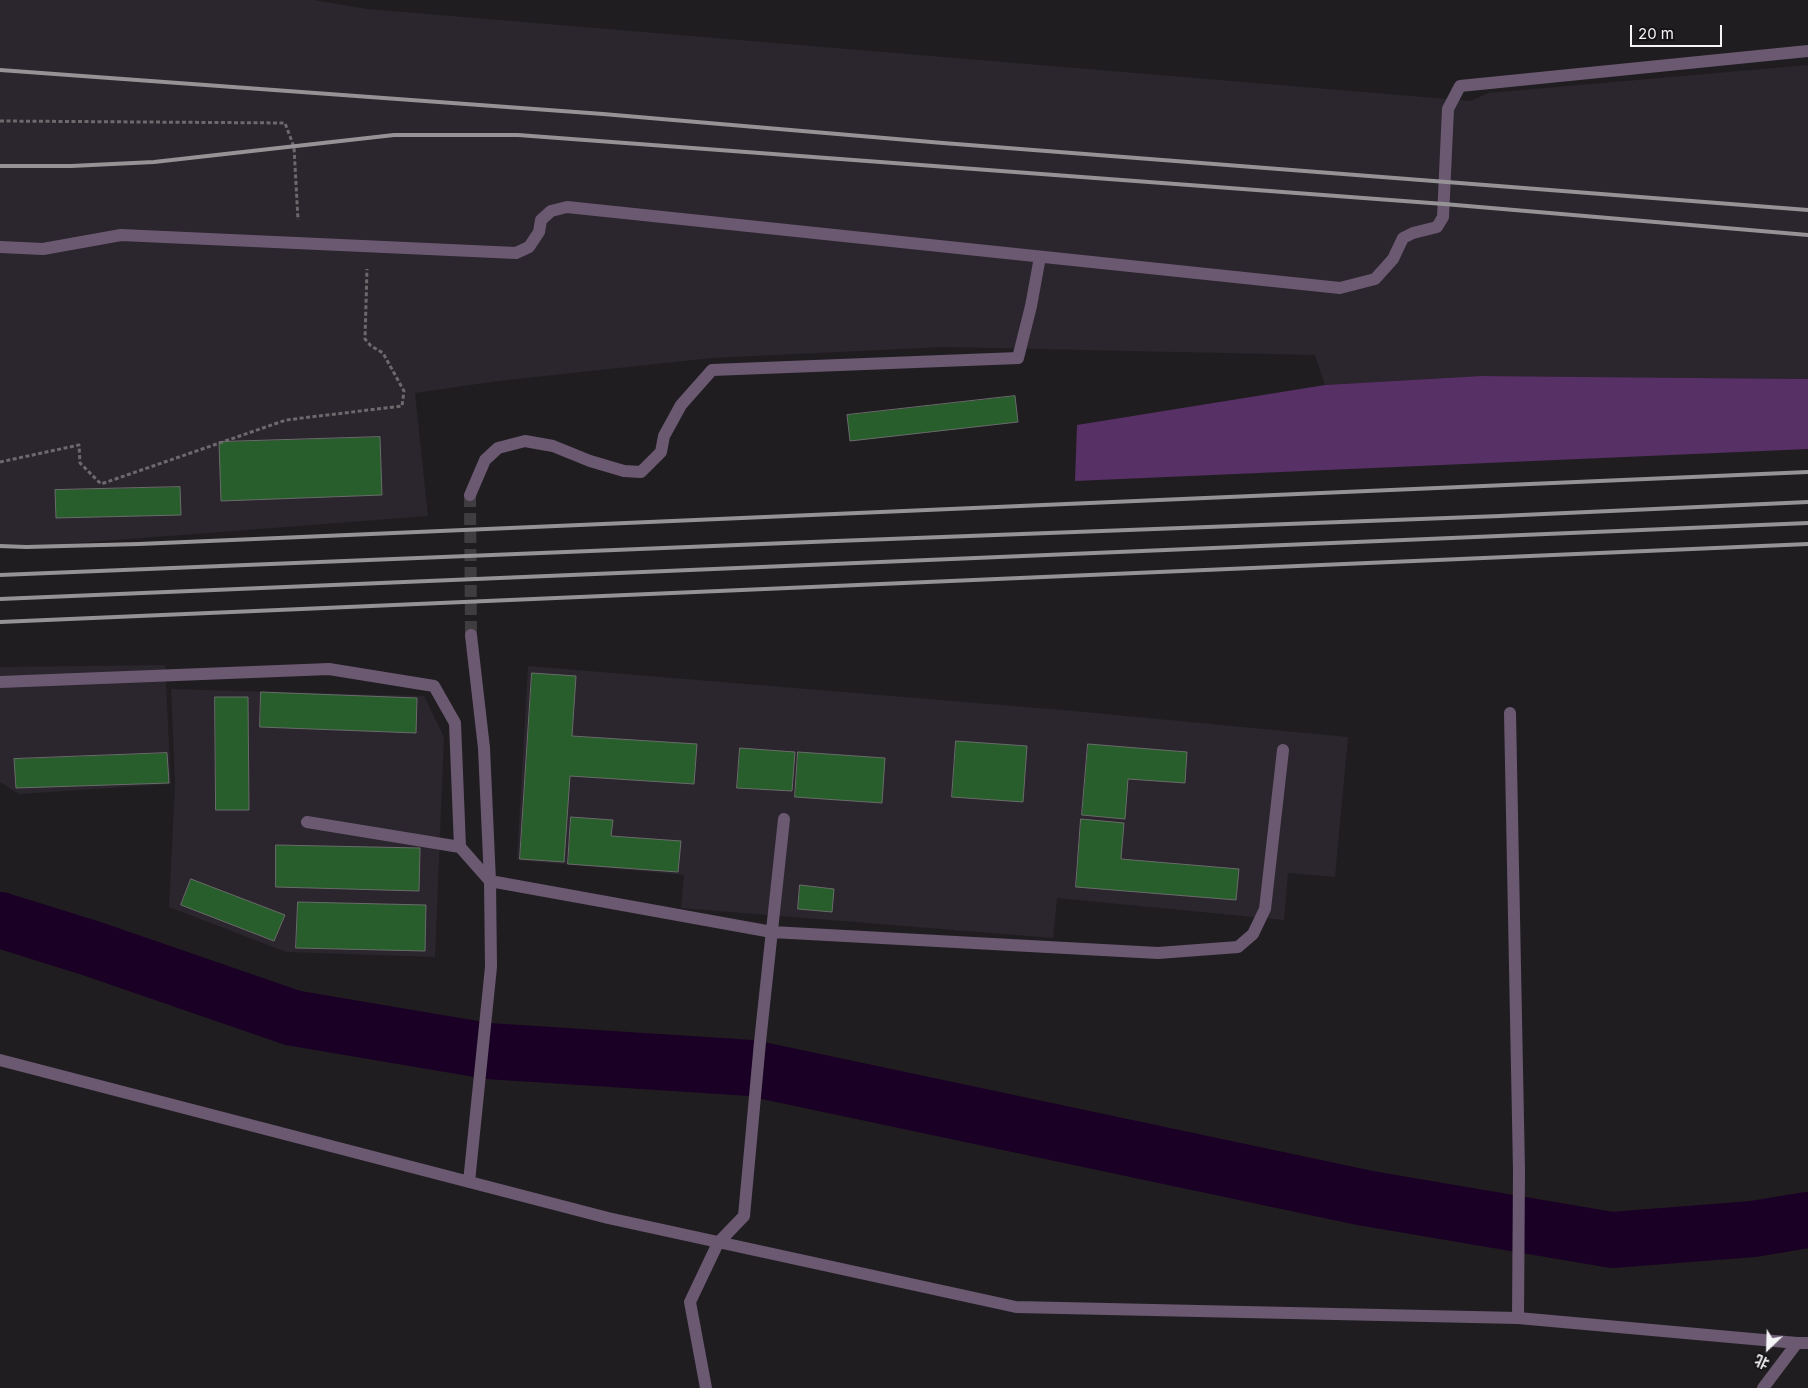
<!DOCTYPE html>
<html>
<head>
<meta charset="utf-8">
<style>
	body { margin:0 }
	#map { position:relative; width:1808px; height:1388px; overflow:hidden; background:#201d21; font-family:Inter,"Noto Sans SC",sans-serif }
	canvas { display:block }
	.north { position:absolute; left:1743px; top:1323px; width:50px; height:50px; -webkit-text-stroke:4px #161417; paint-order:stroke; rotate:204deg; font-size:14px; font-weight:700; line-height:20px; text-align:center; color:#f5f4f6 }
	.north::after { content:''; display:block; margin:auto; width:18px; height:22px; background:#f5f4f6; clip-path:polygon(50% 0,100% 100%,50% 72%,0 100%) }
	.scale { position:absolute; left:1630px; top:25px; width:92px; height:22px; box-sizing:border-box; border:2px solid #f5f4f6; border-top:0; padding-left:6px; font-size:15px; line-height:18px; white-space:nowrap; color:#f5f4f6; -webkit-text-stroke:4px #161417; paint-order:stroke }
</style>
</head>
<body>
<div id="map">
<canvas width="1808" height="1388"></canvas>
<div class="north">北</div>
<div class="scale">20 m</div>
</div>
<script>
const c = document.querySelector('canvas').getContext('2d');
c.lineJoin = 'round';
function fillPath(path, color) { c.fillStyle = color; c.fill(path, 'evenodd'); }
function strokePath(path, color, width, dash) { c.strokeStyle = color; c.lineWidth = width; c.lineCap = dash ? 'butt' : 'round'; c.setLineDash(dash || []); c.stroke(path); }
fillPath(new Path2D(`
	M 0,0 L 314,0 L 367,9 L 1471,101 L 1488,93 L 1808,65 L 1808,379 L 1481,376 L 1325,385 L 1315,355 L 944,347 L 712,358 L 498,381 L 415,393 L 428,516 L 0,549 Z
	M 165,665 L 171,784 L 19,794 L 0,782 L 0,667 Z
	M 528,666 L 1074,711 L 1348,737 L 1335,877 L 1288,873 L 1284,920 L 1057,898 L 1053,938 L 681,908 L 684,875 L 517,860 Z
	M 171,689 L 424,696 L 444,737 L 435,957 L 286,952 L 169,907 L 175,785 Z`), '#2b252d');
fillPath(new Path2D(`
	M 1481,376 L 1808,379 L 1808,449 L 1075,481 L 1077,425 L 1325,385 Z`), '#573065');
strokePath(new Path2D(`
	M 0,920 L 93,949 L 293,1018 L 488,1051 L 751,1068 L 1365,1198 L 1612,1240 L 1753,1229 L 1808,1220`), '#1a0024', 56);
const building = new Path2D(`
	M 1015,396 L 1018,422 L 850,441 L 847,415 Z
	M 380,437 L 382,495 L 221,501 L 219,442 Z
	M 180,487 L 181,515 L 56,518 L 55,490 Z
	M 532,673 L 576,676 L 572,736 L 697,744 L 694,784 L 570,776 L 564,862 L 520,859 Z
	M 261,692 L 417,698 L 416,733 L 260,727 Z
	M 215,697 L 248,697 L 249,810 L 216,810 Z
	M 956,741 L 1027,746 L 1023,802 L 952,797 Z
	M 1088,744 L 1187,752 L 1185,783 L 1128,779 L 1125,819 L 1082,815 Z
	M 740,748 L 795,752 L 792,791 L 737,788 Z
	M 798,752 L 885,758 L 882,803 L 795,797 Z
	M 167,753 L 169,783 L 16,788 L 14,759 Z
	M 571,817 L 613,820 L 611,836 L 681,841 L 678,872 L 568,864 Z
	M 1081,819 L 1124,823 L 1121,859 L 1239,869 L 1236,900 L 1076,887 Z
	M 276,845 L 420,848 L 419,891 L 276,887 Z
	M 191,879 L 285,915 L 274,941 L 181,905 Z
	M 800,885 L 834,889 L 832,912 L 798,909 Z
	M 298,902 L 426,905 L 425,951 L 296,948 Z`);
fillPath(building, '#275e2c');
strokePath(building, '#696c69', 1);
strokePath(new Path2D(`
	M 470,495 L 471,635`), '#403d41', 12, [12, 6]);
strokePath(new Path2D(`
	M 0,121 L 285,123 L 294,147 L 298,220
	M 0,462 L 79,445 L 80,463 L 101,484 L 286,420 L 402,406 L 404,391 L 383,353 L 371,346 L 365,339 L 367,269`), '#6c696d', 3, [4, 2.5]);
strokePath(new Path2D(`
	M 0,247 L 43,249 L 121,235 L 516,253 L 529,247 L 539,232 L 541,220 L 551,211 L 567,207 L 1340,288 L 1375,279 L 1393,259 L 1403,238 L 1413,233 L 1437,227 L 1443,217 L 1448,109 L 1460,86 L 1808,51
	M 470,495 L 485,460 L 498,448 L 525,441 L 553,446 L 590,461 L 624,471 L 641,472 L 661,452 L 664,436 L 681,405 L 712,370 L 1018,358 L 1031,306 L 1040,257
	M 0,682 L 329,669 L 434,686 L 455,723 L 460,847
	M 1510,713 L 1519,1170 L 1518,1318
	M 307,822 L 460,847 L 490,881 L 772,932 L 1158,953 L 1238,947 L 1253,934 L 1265,909 L 1283,750
	M 0,1060 L 608,1218 L 1016,1307 L 1518,1318 L 1797,1343 L 1808,1343
	M 469,1182 L 491,967 L 490,881 L 484,748 L 471,635
	M 706,1388 L 690,1302 L 718,1243 L 744,1216 L 760,1042 L 784,819
	M 1763,1388 L 1797,1343`), '#6a5971', 12);
strokePath(new Path2D(`
	M 0,70 L 603,114 L 943,143 L 1808,210
	M 0,166 L 71,166 L 154,162 L 394,135 L 518,135 L 1444,204 L 1808,235
	M 0,546 L 26,547 L 139,544 L 1808,472
	M 0,575 L 836,541 L 1500,516 L 1808,502
	M 0,599 L 1808,523
	M 0,622 L 1808,544`), '#959396', 4);
</script>
</body>
</html>
